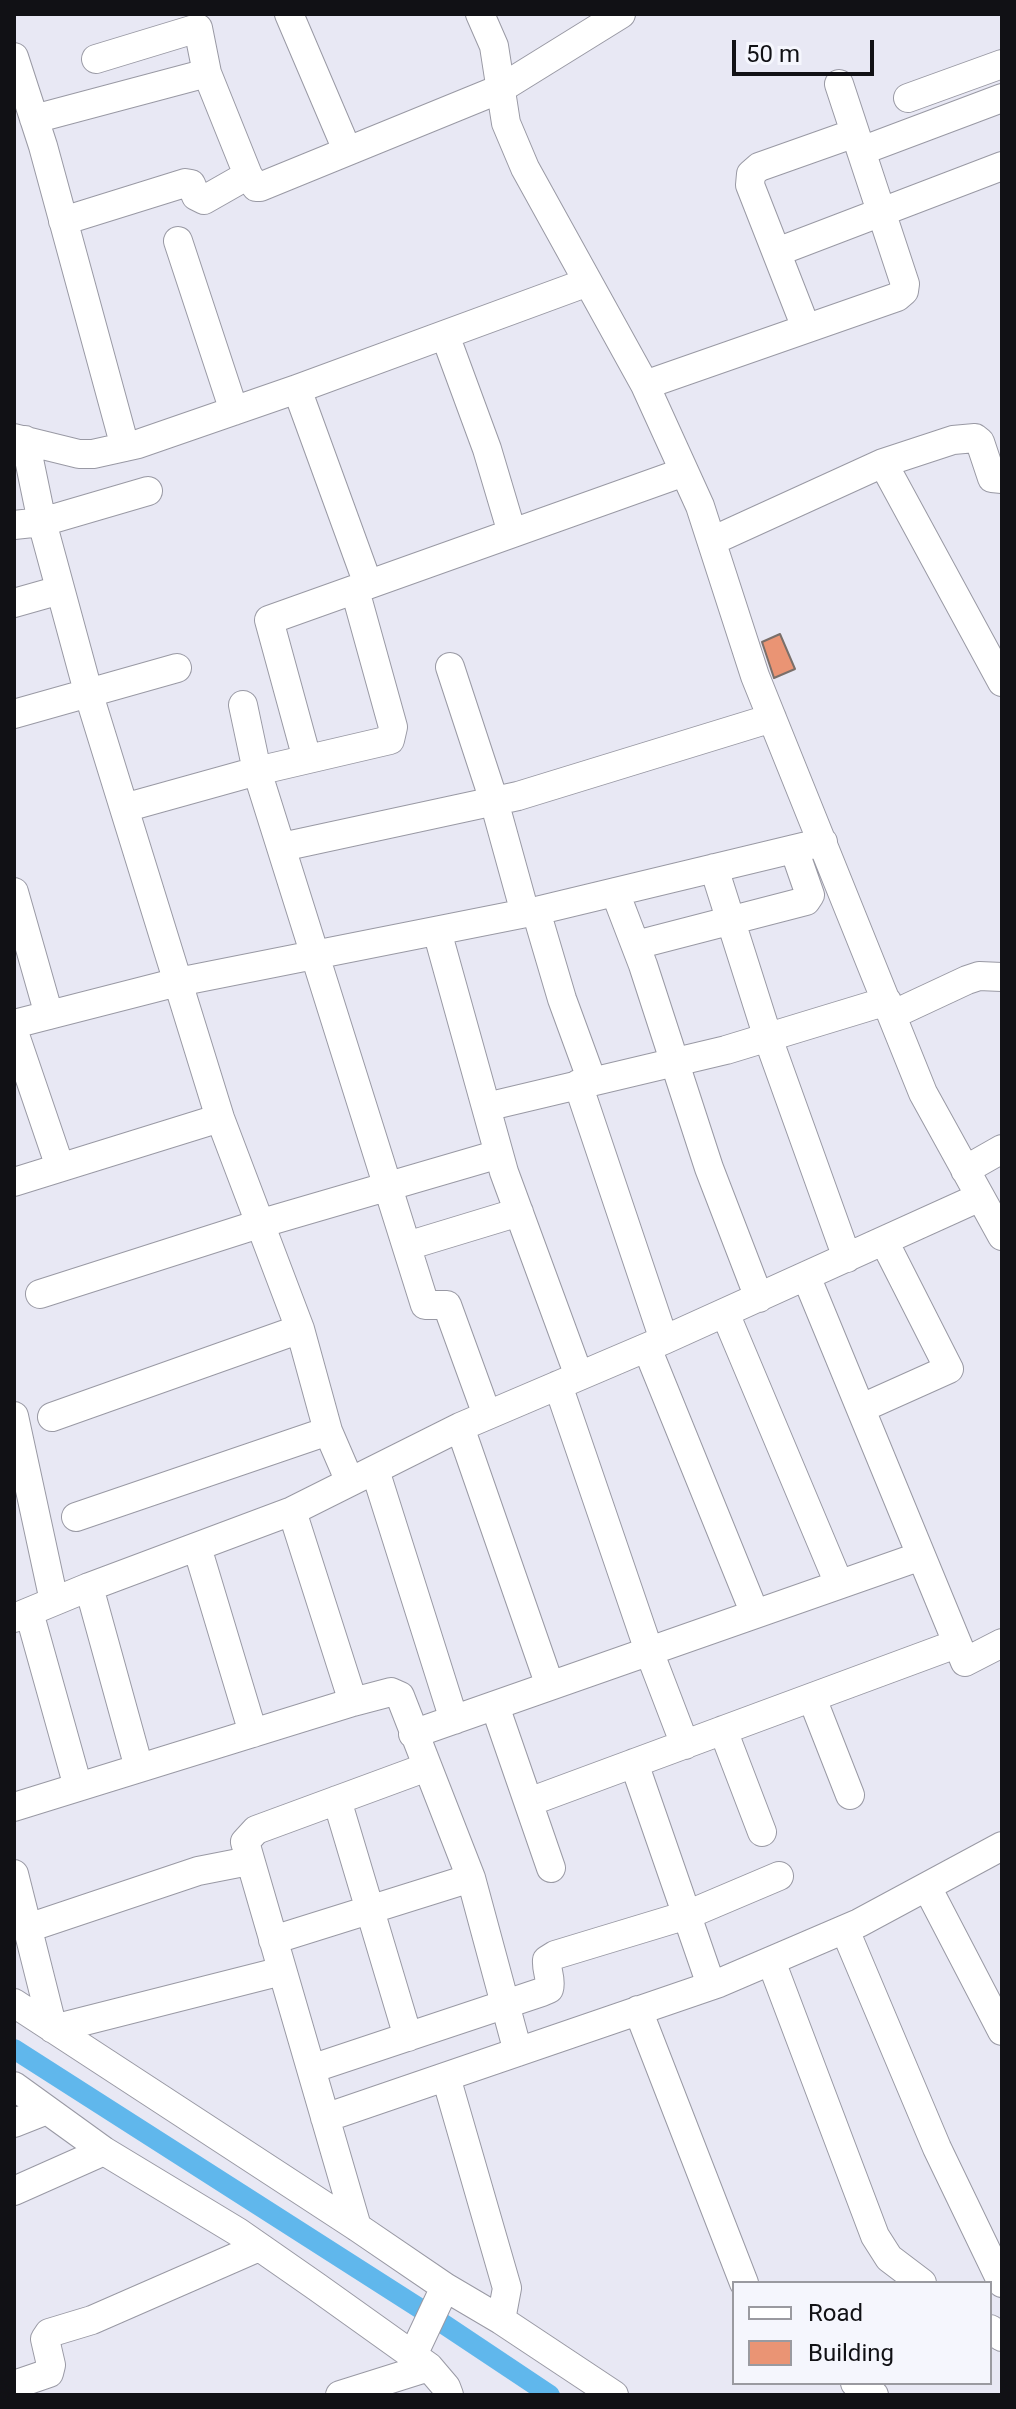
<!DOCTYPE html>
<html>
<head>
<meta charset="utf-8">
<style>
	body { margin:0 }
	#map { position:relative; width:1016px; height:2409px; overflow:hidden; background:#e8e8f4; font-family:Roboto,sans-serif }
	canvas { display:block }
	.frame { position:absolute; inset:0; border:16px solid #111115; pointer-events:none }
	.legend { position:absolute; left:732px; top:2281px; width:260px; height:104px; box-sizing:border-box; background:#f5f6fd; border:2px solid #9a9aa0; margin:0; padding:10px 14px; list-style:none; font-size:24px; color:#111115 }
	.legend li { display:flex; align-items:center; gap:16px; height:40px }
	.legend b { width:40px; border:2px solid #9a9aa0 }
	.scale { position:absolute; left:732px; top:40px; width:142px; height:36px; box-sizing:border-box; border:4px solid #111115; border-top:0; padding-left:10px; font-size:24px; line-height:28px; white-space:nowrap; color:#111115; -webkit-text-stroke:6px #f5f6fd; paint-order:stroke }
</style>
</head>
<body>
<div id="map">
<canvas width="1016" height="2409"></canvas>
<div class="frame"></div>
<ul class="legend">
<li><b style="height:10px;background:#fff"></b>Road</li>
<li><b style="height:22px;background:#ea9474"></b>Building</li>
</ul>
<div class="scale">50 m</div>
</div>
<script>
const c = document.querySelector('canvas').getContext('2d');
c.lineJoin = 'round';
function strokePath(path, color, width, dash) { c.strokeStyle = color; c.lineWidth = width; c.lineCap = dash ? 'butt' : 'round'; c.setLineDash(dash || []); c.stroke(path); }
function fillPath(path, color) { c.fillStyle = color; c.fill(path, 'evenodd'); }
strokePath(new Path2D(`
	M 14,2049 L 427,2313 L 550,2395`), '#60b7ec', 20);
const building = new Path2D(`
	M 780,634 L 795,669 L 774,678 L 762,642 Z`);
fillPath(building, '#ea9474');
strokePath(building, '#7a6f6a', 2);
const minor = new Path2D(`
	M 289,14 L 347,150
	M 480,14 L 494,46 L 506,123 L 525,168 L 645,385 L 700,506 L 755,676 L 923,1093 L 1002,1236
	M 14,57 L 43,146 L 125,447
	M 96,59 L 198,28 L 207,73 L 248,175
	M 908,98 L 1002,64
	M 34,119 L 207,73
	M 861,151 L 1002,98
	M 63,221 L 185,183 L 191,184 L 196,196 L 204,200 L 248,175 L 256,187 L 260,187 L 500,89 L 621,14
	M 178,241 L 234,411
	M 777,252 L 1002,166
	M 806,328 L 750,185 L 751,174 L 759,167 L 855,133
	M 445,335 L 487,449 L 512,533
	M 645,385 L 897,297 L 904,291 L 905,284 L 839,84
	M 297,389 L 368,584
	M 14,438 L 79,454 L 93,454 L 138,444 L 297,389 L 588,282
	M 25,440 L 42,522 L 89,695 L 220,1118 L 300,1329 L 328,1431 L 350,1482
	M 883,463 L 1002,682
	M 14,525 L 42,522 L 148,491
	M 712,541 L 883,463 L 953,440 L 975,438 L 980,442 L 992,478 L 1002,479
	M 14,603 L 60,590
	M 450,667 L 494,801 L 525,913
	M 243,705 L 257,771 L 425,1305 L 447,1305 L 487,1415
	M 14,714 L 177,668
	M 307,759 L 269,620 L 684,472
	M 124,808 L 257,771 L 390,740 L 393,727 L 355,590
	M 282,847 L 518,796 L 772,718
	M 714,868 L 768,1038 L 847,1258
	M 14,892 L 49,1015
	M 615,892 L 643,965 L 709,1168 L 759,1298
	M 536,911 L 562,999 L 592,1081
	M 437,931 L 504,1172 L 579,1376
	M 636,945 L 806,901 L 810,895 L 794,849
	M 892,1015 L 967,980 L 979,976 L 1002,977
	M 14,1024 L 178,982 L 536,911 L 823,842
	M 14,1032 L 60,1167
	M 578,1084 L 664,1340
	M 486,1107 L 726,1050 L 887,1001
	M 965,1170 L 1002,1149
	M 14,1182 L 220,1118
	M 407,1246 L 519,1212
	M 806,1276 L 965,1662 L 1002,1643
	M 40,1294 L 259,1224 L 499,1154
	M 725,1313 L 839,1584
	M 647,1348 L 755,1614
	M 558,1385 L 649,1651 L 685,1745
	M 862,1408 L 949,1369 L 884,1241
	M 14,1416 L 54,1601
	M 52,1417 L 300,1329
	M 460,1427 L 550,1686
	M 375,1470 L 454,1720
	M 76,1517 L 328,1431
	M 197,1547 L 253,1733
	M 89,1587 L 139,1768
	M 29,1612 L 78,1787
	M 14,1618 L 89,1587 L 292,1511 L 460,1427 L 664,1340 L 980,1197
	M 812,1698 L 850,1795
	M 353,1702 L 391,1692 L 400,1696 L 471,1878 L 518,2052
	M 495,1706 L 551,1868
	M 723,1730 L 762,1832
	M 413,1734 L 921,1556
	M 634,1763 L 711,1985
	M 337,1800 L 408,2037
	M 529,1802 L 956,1644
	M 14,1807 L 353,1702 L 292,1511
	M 14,1874 L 53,2029 L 282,1971
	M 927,1887 L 1002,2031
	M 28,1928 L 198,1871 L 249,1861
	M 845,1930 L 937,2148 L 1002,2283
	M 273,1940 L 471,1878
	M 771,1961 L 875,2236 L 889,2258 L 922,2283
	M 14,2003 L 357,2227 L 445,2287 L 501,2320 L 614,2395
	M 638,2010 L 744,2283
	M 311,2069 L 542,1992 L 549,1989 C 552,1979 546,1971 547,1960 L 555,1955 L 687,1915 L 779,1876
	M 446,2077 L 507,2288 L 501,2320
	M 14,2086 L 104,2151 L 238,2232 L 317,2287 L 429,2367 L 446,2387 L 449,2395
	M 325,2118 L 719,1983 L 859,1923 L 1002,1846
	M 14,2123 L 47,2110
	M 14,2191 L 104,2151
	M 357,2227 L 245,1842 L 256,1830 L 427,1767
	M 990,2329 L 1002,2337
	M 413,2355 L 445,2287
	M 855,2383 L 874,2395
	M 14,2385 L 49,2373 L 51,2365 L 45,2339 L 49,2333 L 92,2320 L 259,2247
	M 340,2395 L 429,2367`);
strokePath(minor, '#9999a4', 30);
strokePath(minor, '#fff', 28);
</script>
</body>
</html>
